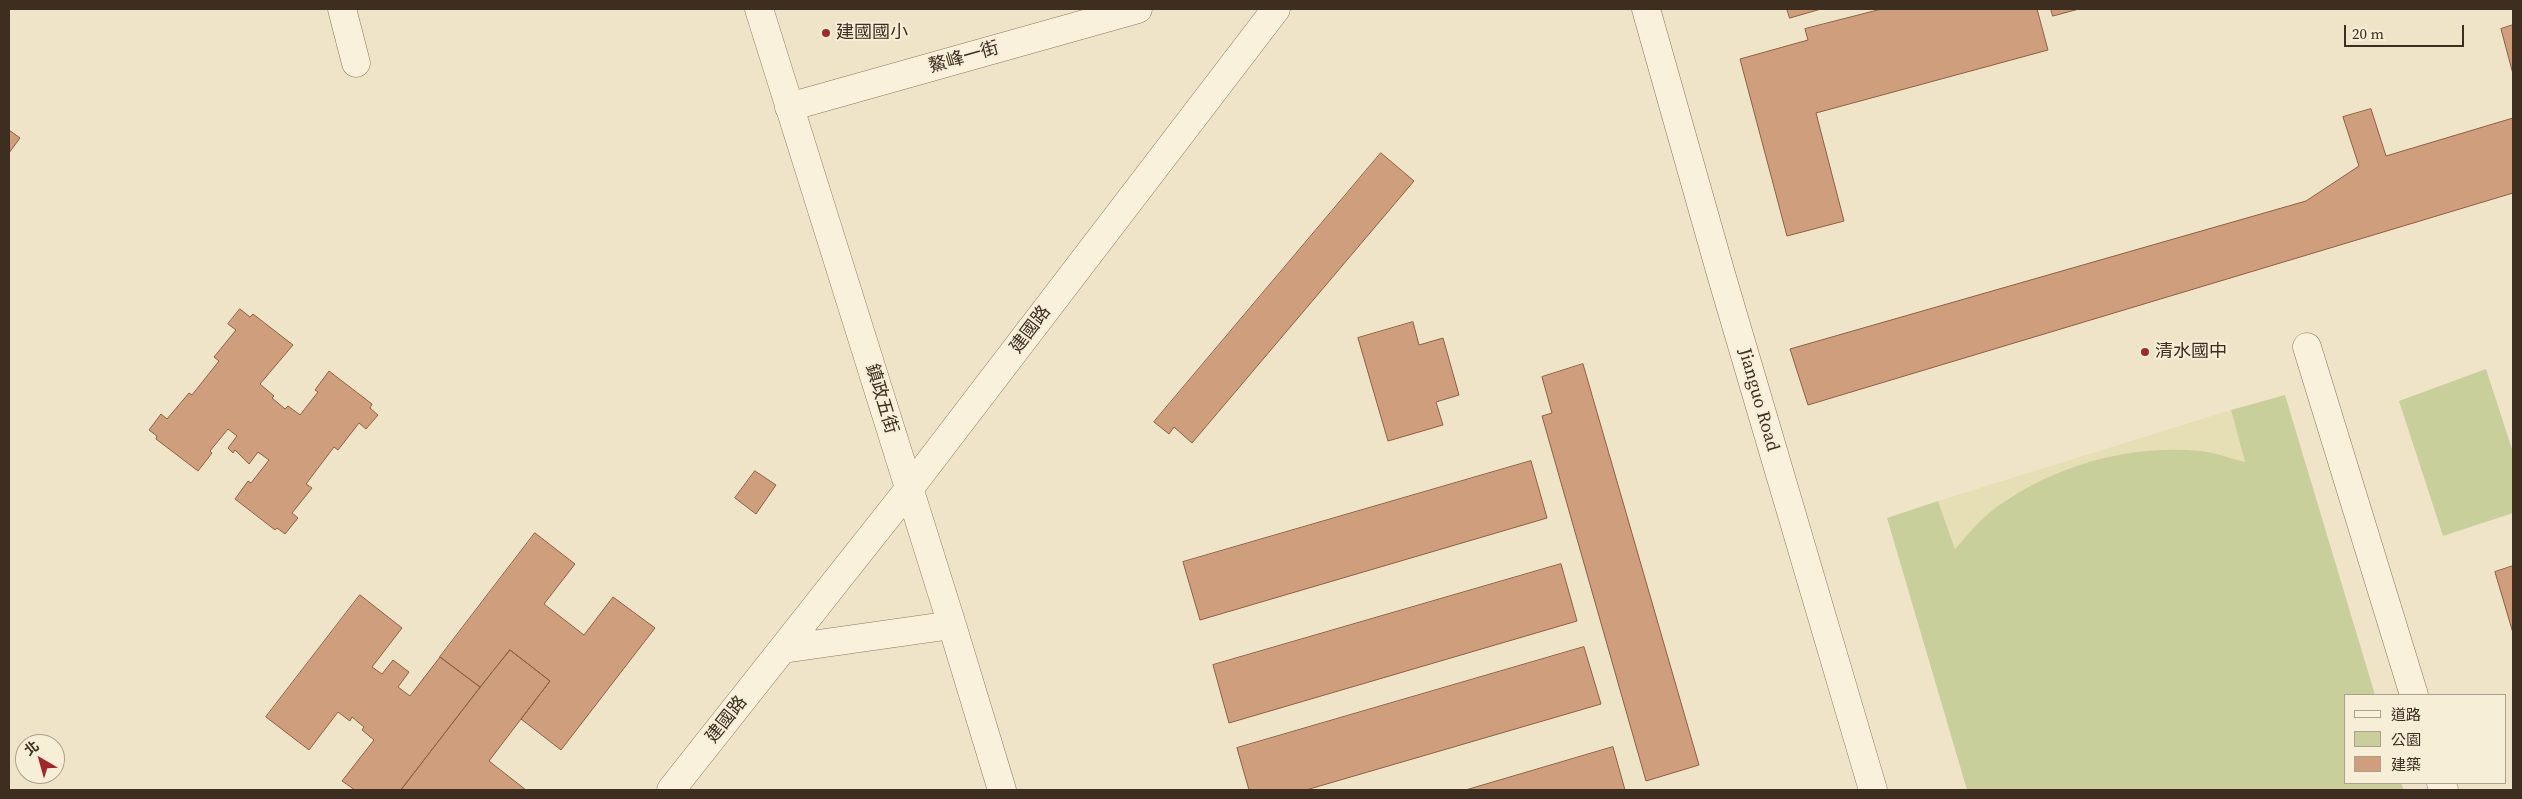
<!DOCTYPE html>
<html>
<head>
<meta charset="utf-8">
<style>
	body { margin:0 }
	#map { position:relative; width:2522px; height:799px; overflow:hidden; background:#f0e4c8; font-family:"Source Serif 4","Noto Sans TC",serif }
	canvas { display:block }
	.frame { position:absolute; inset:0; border:10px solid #3d2e20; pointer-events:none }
	.legend { position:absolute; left:2344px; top:694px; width:162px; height:90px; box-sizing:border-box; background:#f7eed8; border:1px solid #ada18e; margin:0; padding:6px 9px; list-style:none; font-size:15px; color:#3d2e20 }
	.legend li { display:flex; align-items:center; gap:10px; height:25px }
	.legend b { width:25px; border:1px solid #ada18e }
	.north { position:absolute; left:15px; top:734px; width:50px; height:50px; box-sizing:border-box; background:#f7eed8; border:1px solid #ada18e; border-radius:50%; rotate:322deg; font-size:14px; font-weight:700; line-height:20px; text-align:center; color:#3d2e20 }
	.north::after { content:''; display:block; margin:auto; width:18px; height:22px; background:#9e2a2b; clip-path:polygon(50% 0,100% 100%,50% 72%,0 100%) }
	.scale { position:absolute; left:2344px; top:25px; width:120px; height:22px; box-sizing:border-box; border:2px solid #3d2e20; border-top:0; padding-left:6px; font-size:15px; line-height:18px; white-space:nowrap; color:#3d2e20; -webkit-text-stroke:4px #f7eed8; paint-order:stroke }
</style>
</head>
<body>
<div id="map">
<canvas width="2522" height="799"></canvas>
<div class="frame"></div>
<ul class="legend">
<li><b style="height:6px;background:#faf1dc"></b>道路</li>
<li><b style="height:14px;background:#c9cf9b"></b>公園</li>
<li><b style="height:14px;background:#cf9f7d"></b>建築</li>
</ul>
<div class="north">北</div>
<div class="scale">20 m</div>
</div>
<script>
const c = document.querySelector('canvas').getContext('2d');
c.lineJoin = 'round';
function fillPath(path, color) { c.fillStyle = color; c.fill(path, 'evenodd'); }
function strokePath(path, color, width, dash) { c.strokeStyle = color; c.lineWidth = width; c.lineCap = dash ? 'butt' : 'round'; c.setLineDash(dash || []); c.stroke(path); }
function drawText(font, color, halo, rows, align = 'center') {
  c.font = font + ' "Source Serif 4","Noto Sans TC",serif'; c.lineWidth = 4; c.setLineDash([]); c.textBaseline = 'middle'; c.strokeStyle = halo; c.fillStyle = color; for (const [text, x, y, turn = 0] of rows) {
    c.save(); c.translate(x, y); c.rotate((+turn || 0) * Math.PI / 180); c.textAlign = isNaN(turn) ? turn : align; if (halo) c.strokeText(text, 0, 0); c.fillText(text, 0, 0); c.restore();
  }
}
fillPath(new Path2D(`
	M 2231,410 L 2245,463 L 2202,451 L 1988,514 L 1955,549 L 1938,501 Z`), '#e6deb5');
fillPath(new Path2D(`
	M 2486,369 L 2513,452 L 2513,513 L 2443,536 L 2399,401 Z
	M 2285,395 L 2375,695 L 2346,695 L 2346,783 L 2401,783 L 2404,790 L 1967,790 L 1887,518 L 1938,501 L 1955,549 C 1966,537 1977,523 1989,513 C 2048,467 2126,444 2201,451 C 2215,452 2231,459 2245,462 L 2231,410 Z`), '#c9cf9b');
const building = new Path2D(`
	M 1787,9 L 1821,9 L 1790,18 Z
	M 1882,9 L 2037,9 L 2048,50 L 1816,113 L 1844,221 L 1787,236 L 1740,59 L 1808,40 L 1805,29 Z
	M 2051,9 L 2079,9 L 2053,16 Z
	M 2513,25 L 2513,74 L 2501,29 Z
	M 2371,109 L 2386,156 L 2513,118 L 2513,193 L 1808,405 L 1790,349 L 2306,201 L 2359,166 L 2343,117 Z
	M 9,130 L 20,138 L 9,153 Z
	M 1381,153 L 1414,181 L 1192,443 L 1174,427 L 1169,434 L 1154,422 Z
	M 240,309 L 250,317 L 253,314 L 293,345 L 260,384 L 274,396 L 272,398 L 285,409 L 288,406 L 300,415 L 318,392 L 315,390 L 329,371 L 372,404 L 370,408 L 378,415 L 366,429 L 359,423 L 338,450 L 334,447 L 306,484 L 312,488 L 292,513 L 298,518 L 285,534 L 277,528 L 275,530 L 235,499 L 248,481 L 251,483 L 269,460 L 258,452 L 249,464 L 235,450 L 233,453 L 228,448 L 237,436 L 228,429 L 210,451 L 212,453 L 198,471 L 156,439 L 157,436 L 149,430 L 161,414 L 167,419 L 189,393 L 192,395 L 219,361 L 214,357 L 236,330 L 228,324 Z
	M 1413,322 L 1419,345 L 1443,338 L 1459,395 L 1436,402 L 1443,425 L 1388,441 L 1358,338 Z
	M 1583,364 L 1699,765 L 1646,781 L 1542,416 L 1552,413 L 1542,377 Z
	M 1531,461 L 1547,518 L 1200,620 L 1183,562 Z
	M 755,471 L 776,485 L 756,514 L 735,498 Z
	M 535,533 L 575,564 L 544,604 L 584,635 L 613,597 L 655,628 L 561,750 L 521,719 L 550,681 L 510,650 L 480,687 L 440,657 Z
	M 1561,564 L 1577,621 L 1229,723 L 1213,665 Z
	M 2513,566 L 2513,633 L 2495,572 Z
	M 360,595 L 402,628 L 372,667 L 382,674 L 393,660 L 409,672 L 398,687 L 410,696 L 440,657 L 480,687 L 401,790 L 355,790 L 342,781 L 374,740 L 362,730 L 364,727 L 352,717 L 350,721 L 338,712 L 309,750 L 266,717 Z
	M 1584,647 L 1601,704 L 1306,790 L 1249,790 L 1237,748 Z
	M 510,650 L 550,681 L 489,761 L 526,790 L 401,790 Z
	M 1613,747 L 1625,790 L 1466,790 Z`);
fillPath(building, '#cf9f7d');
strokePath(building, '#8d5f41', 1);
const minor = new Path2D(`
	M 342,9 L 356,63
	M 759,9 L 952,625 L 1002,790
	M 1646,9 L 1721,274 L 1873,790
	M 789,107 L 1138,9
	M 2307,347 L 2414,695
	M 783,649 L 952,625
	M 2441,783 L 2444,790
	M 671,790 L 909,489 L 1276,9`);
strokePath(minor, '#8d765c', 29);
strokePath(minor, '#faf1dc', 28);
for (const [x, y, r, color] of [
	[826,33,5,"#9e2a2b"],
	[2145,352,5,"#9e2a2b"]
]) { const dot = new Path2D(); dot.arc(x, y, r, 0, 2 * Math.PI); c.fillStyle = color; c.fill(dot); strokePath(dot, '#f7eed8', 2); }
drawText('18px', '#3d2e20', '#f7eed8', [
	["建國國小",836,33],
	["清水國中",2155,352]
], 'left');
drawText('18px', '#3d2e20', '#f7eed8', [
	["鰲峰一街",964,58,-16],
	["建國路",1031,330,-53],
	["鎮政五街",881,399,73],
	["Jianguo Road",1758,400,74],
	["建國路",727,720,-52]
]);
</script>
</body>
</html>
